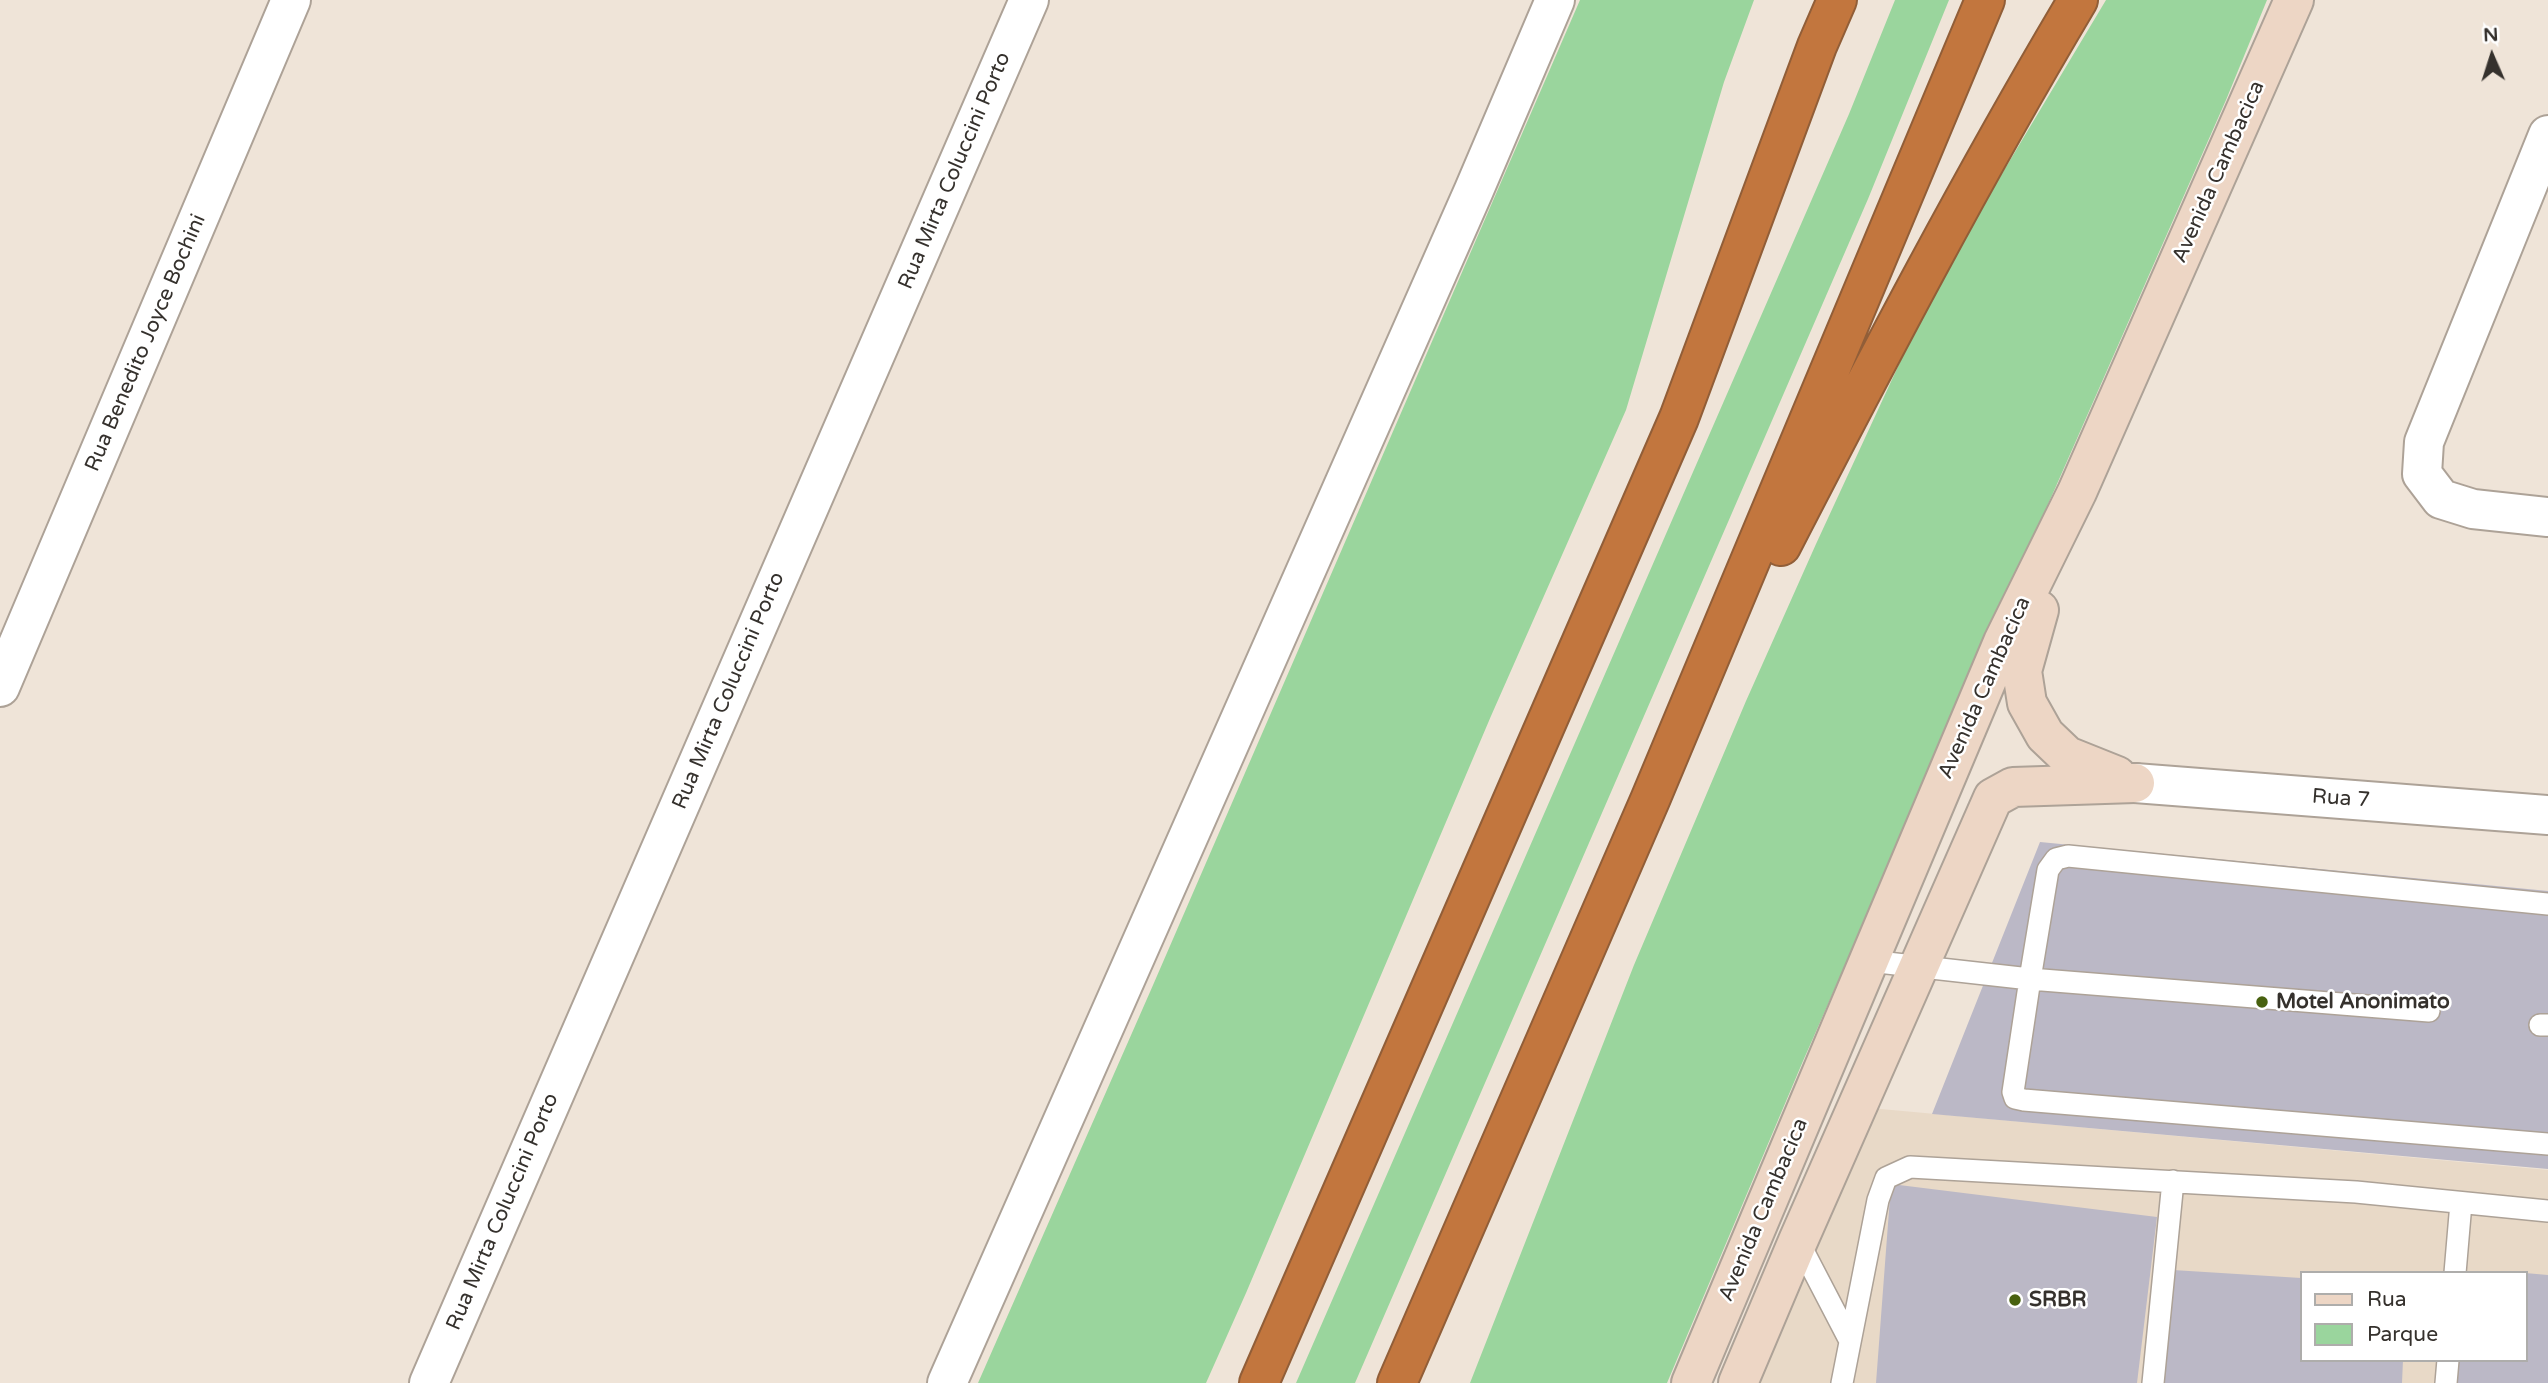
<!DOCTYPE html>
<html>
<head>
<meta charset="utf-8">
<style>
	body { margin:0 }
	#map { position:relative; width:2548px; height:1383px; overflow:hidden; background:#efe4d8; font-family:"Varela Round",sans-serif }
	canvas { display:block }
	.legend { position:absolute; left:2300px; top:1271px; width:228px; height:91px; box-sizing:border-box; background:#fff; border:2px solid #aeadab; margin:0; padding:9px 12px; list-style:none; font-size:21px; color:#35312d }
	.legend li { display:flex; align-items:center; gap:14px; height:35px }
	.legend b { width:35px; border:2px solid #aeadab }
	.north { position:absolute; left:2457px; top:21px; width:70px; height:70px; -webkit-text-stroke:5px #fff; paint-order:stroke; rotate:357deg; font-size:19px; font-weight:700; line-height:28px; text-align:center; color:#35312d }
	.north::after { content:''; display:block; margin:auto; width:24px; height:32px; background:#35312d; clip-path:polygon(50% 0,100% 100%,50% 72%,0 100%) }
</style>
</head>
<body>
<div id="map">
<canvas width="2548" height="1383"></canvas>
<ul class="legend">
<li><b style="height:9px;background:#edd6c5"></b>Rua</li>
<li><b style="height:19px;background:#9ad59d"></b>Parque</li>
</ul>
<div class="north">N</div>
</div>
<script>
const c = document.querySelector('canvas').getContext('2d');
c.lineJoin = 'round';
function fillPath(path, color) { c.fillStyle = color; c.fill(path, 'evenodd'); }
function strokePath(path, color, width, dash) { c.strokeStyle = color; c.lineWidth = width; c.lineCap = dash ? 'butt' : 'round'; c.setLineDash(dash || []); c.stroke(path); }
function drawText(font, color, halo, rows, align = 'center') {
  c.font = font + ' "Varela Round",sans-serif'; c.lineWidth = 5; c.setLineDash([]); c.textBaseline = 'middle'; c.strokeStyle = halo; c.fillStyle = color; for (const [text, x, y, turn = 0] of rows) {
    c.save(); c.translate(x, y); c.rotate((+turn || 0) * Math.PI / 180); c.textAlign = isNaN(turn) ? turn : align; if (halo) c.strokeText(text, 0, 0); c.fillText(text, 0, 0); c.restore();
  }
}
fillPath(new Path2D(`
	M 1859,1107 L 2548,1170 L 2548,1383 L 1746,1383 ZM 2301,1273 L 2525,1273 L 2525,1360 L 2301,1360 Z`), '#e8d9c7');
fillPath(new Path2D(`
	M 1580,0 L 1754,0 L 1724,82 L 1626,410 L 1491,716 L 1246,1293 L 1206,1383 L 978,1383 L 1150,992 Z
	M 1895,0 L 1949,0 L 1868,199 L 1355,1383 L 1296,1383 L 1849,114 Z
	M 2106,0 L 2267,0 L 2226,100 L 1803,1061 L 1667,1383 L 1470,1383 L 1634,965 L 1746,701 L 1816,544 L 1907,347 L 1973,222 Z`), '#9ad59d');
fillPath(new Path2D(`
	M 2040,842 L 2548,891 L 2548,1169 L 1932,1114 Z
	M 1891,1184 L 2157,1217 L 2137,1383 L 1876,1383 Z
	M 2173,1270 L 2301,1278 L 2301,1360 L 2403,1360 L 2402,1383 L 2162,1383 Z
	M 2525,1273 L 2548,1275 L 2548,1383 L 2448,1383 L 2450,1360 L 2525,1360 Z`), '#bbb8c6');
const lane = new Path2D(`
	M 1869,961 L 2030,979 L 2048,870 L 2056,859 L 2068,856 L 2548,904
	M 2429,1011 L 2030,979 L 2013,1092 L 2015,1098 L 2024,1100 L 2548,1144
	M 2540,1025 L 2548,1025
	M 1798,1241 L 1849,1339
	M 2455,1273 L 2461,1203
	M 1842,1383 L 1878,1200 L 1886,1178 L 1910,1167 L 2356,1192 L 2548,1211
	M 2153,1383 L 2173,1181
	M 2446,1383 L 2448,1360`);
const street = new Path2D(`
	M 2548,135 L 2424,442 L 2422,474 L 2441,499 L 2473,509 L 2548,517
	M 0,687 L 291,0
	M 2135,783 L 2548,815
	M 429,1383 L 1029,0
	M 947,1383 L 1474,190 L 1555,0`);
const secondary = new Path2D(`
	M 2039,610 L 2022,671 L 2027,703 L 2045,735 L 2067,756 L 2117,776
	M 1691,1383 L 2003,642 L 2077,492 L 2294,0
	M 1738,1383 L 1798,1241 L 1993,798 L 2013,787 L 2135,783`);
const highway = new Path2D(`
	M 1781,546 C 1876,362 1972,178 2078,0
	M 1259,1383 L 1679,418 L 1817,46 L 1837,0
	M 1397,1383 L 1650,800 L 1985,0`);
strokePath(lane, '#ada297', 24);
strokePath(street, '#ada297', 42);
strokePath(secondary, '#ada297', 42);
strokePath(highway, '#915e38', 42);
strokePath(lane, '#fff', 21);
strokePath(street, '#fff', 38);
strokePath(secondary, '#edd6c5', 38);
strokePath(highway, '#c2763e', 38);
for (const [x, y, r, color] of [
	[2262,1002,7,"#48610f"],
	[2015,1300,7,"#48610f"]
]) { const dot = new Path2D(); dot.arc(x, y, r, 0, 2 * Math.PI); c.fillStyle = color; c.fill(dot); strokePath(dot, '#fff', 2.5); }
drawText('21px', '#35312d', '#fff', [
	["Rua Mirta Coluccini Porto",955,171,-67],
	["Avenida Cambacica",2219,172,-66],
	["Rua Benedito Joyce Bochini",146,343,-67],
	["Avenida Cambacica",1985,688,-66],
	["Rua Mirta Coluccini Porto",729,691,-67],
	["Rua 7",2341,799,4],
	["Avenida Cambacica",1764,1210,-67],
	["Rua Mirta Coluccini Porto",503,1212,-67]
]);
drawText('bold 21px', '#35312d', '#fff', [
	["Motel Anonimato",2276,1002],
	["SRBR",2029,1300]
], 'left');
</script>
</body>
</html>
